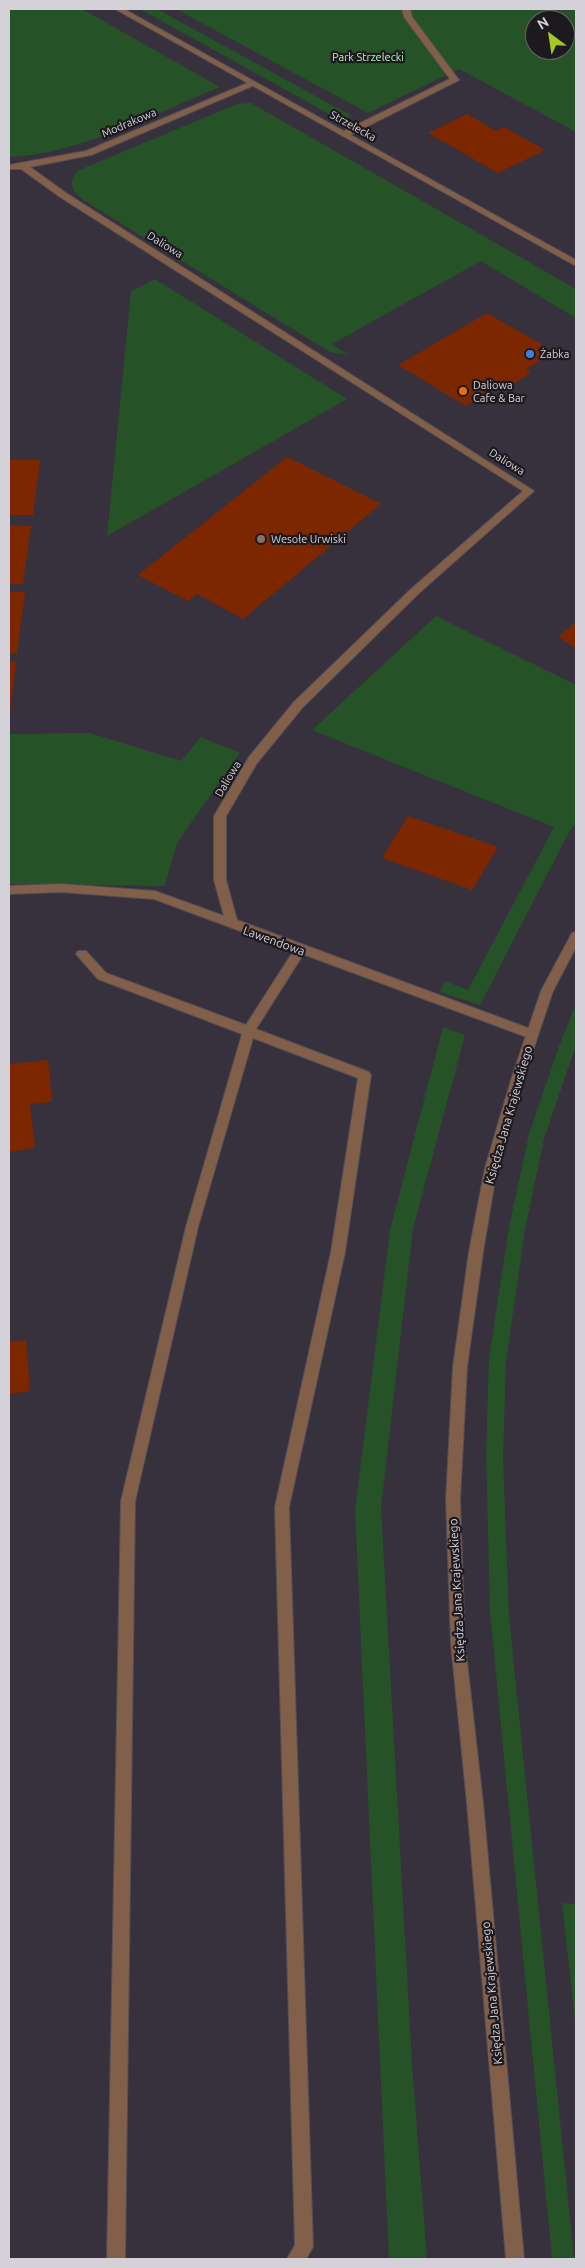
<!DOCTYPE html>
<html>
<head>
<meta charset="utf-8">
<style>
	body { margin:0 }
	#map { position:relative; width:585px; height:2268px; overflow:hidden; background:#36313c; font-family:Ubuntu,sans-serif }
	canvas { display:block }
	.frame { position:absolute; inset:0; border:10px solid #d5d1d9; pointer-events:none }
	.north { position:absolute; left:525px; top:10px; width:50px; height:50px; box-sizing:border-box; background:#1d1a1f; border:1px solid #676369; border-radius:50%; rotate:329deg; font-size:14px; font-weight:700; line-height:20px; text-align:center; color:#d5d1d9 }
	.north::after { content:''; display:block; margin:auto; width:18px; height:22px; background:#a4c825; clip-path:polygon(50% 0,100% 100%,50% 72%,0 100%) }
</style>
</head>
<body>
<div id="map">
<canvas width="585" height="2268"></canvas>
<div class="frame"></div>
<div class="north">N</div>
</div>
<script>
const c = document.querySelector('canvas').getContext('2d');
c.lineJoin = 'round';
function fillPath(path, color) { c.fillStyle = color; c.fill(path, 'evenodd'); }
function strokePath(path, color, width, dash) { c.strokeStyle = color; c.lineWidth = width; c.lineCap = dash ? 'butt' : 'round'; c.setLineDash(dash || []); c.stroke(path); }
function drawText(font, color, halo, rows, align = 'center') {
  c.font = font + ' Ubuntu,sans-serif'; c.lineWidth = 4.5; c.setLineDash([]); c.textBaseline = 'middle'; c.strokeStyle = halo; c.fillStyle = color; for (const [text, x, y, turn = 0] of rows) {
    c.save(); c.translate(x, y); c.rotate((+turn || 0) * Math.PI / 180); c.textAlign = isNaN(turn) ? turn : align; if (halo) c.strokeText(text, 0, 0); c.fillText(text, 0, 0); c.restore();
  }
}
fillPath(new Path2D(`
	M 9,9 L 82,9 L 220,87 C 156,113 77,155 9,157 Z
	M 140,9 L 157,9 L 352,116 L 340,120 Z
	M 176,9 L 576,9 L 576,132 L 459,69 L 368,113 ZM 535,20 L 565,20 L 565,50 L 535,50 Z
	M 251,103 L 576,289 L 576,318 L 481,261 L 332,344 L 348,355 L 330,352 L 83,200 L 74,191 L 71,182 L 77,171 L 237,104 Z
	M 155,279 L 347,399 L 107,536 L 131,291 Z
	M 436,616 L 576,685 L 576,823 L 568,834 L 480,1005 L 440,992 L 445,981 L 468,990 L 554,827 L 312,730 Z
	M 90,733 L 181,761 L 201,737 L 240,753 L 177,843 L 165,886 L 9,884 L 9,734 Z
	M 576,1004 L 576,1045 L 544,1139 L 525,1229 L 506,1361 L 503,1459 L 509,1616 L 574,2259 L 552,2259 L 490,1611 L 486,1454 L 489,1358 L 509,1227 L 529,1134 L 558,1049 Z
	M 443,1027 L 465,1035 L 413,1229 L 381,1507 L 412,2064 L 427,2259 L 389,2259 L 355,1510 L 390,1230 Z
	M 562,1903 L 576,1904 L 576,2029 Z`), '#265228');
fillPath(new Path2D(`
	M 467,114 L 496,131 L 504,127 L 545,150 L 498,173 L 428,133 Z
	M 487,313 L 555,352 L 526,369 L 531,373 L 502,391 L 496,387 L 466,406 L 398,365 Z
	M 287,457 L 381,504 L 243,619 L 197,594 L 188,601 L 138,575 Z
	M 9,460 L 40,460 L 33,515 L 9,515 Z
	M 9,525 L 31,526 L 23,584 L 9,584 Z
	M 9,592 L 25,592 L 17,654 L 9,654 Z
	M 576,622 L 576,648 L 558,637 Z
	M 9,662 L 16,662 L 10,712 L 9,711 Z
	M 408,816 L 498,847 L 472,890 L 382,858 Z
	M 48,1060 L 52,1102 L 30,1104 L 35,1148 L 9,1152 L 9,1064 Z
	M 26,1340 L 30,1391 L 9,1394 L 9,1342 Z`), '#7c2700');
const service = new Path2D(`
	M 402,9 L 410,9 L 412,17 L 459,80 L 348,136 L 342,136 L 342,132 L 450,79 L 404,17 Z
	M 300,946 L 306,950 L 256,1029 L 369,1072 L 371,1075 L 345,1252 L 289,1507 L 313,2247 L 306,2259 L 287,2259 L 295,2245 L 275,1507 L 331,1252 L 358,1078 L 253,1038 L 198,1227 L 135,1501 L 125,2259 L 107,2259 L 121,1501 L 186,1227 L 242,1034 L 98,979 L 76,954 L 78,951 L 86,951 L 106,973 L 246,1025 L 296,947 Z`);
const minor = new Path2D(`
	M 250,82 L 257,84 L 91,155 L 30,167 L 66,193 L 534,491 L 418,594 L 302,708 L 257,763 L 226,816 L 226,880 L 237,920 L 536,1031 L 538,1034 L 536,1037 L 532,1039 L 154,899 L 61,892 L 9,894 L 9,886 L 61,884 L 155,891 L 224,916 L 214,880 L 214,816 L 249,757 L 294,702 L 410,590 L 523,491 L 60,197 L 21,169 L 9,169 L 9,165 L 86,151 Z`);
const tertiary = new Path2D(`
	M 115,9 L 124,9 L 576,260 L 576,266 Z
	M 576,932 L 576,947 L 553,991 L 524,1077 L 497,1168 L 483,1252 L 467,1367 L 460,1500 L 465,1644 L 483,1803 L 524,2259 L 506,2259 L 467,1803 L 451,1644 L 446,1500 L 453,1367 L 469,1252 L 485,1168 L 512,1077 L 541,991 L 572,933 Z`);
strokePath(service, '#534e58', 2);
strokePath(minor, '#534e58', 2);
strokePath(tertiary, '#534e58', 2);
fillPath(service, '#825f49');
fillPath(minor, '#825f49');
fillPath(tertiary, '#825f49');
for (const [x, y, r, color] of [
	[530,354,5,"#3f7fe0"],
	[463,391,5,"#e8710a"],
	[261,539,5,"#8d6e63"]
]) { const dot = new Path2D(); dot.arc(x, y, r, 0, 2 * Math.PI); c.fillStyle = color; c.fill(dot); strokePath(dot, '#1d1a1f', 2); }
drawText('11px', '#affab0', '#1d1a1f', [
	["Park Strzelecki",368,57]
]);
drawText('11px', '#d5d1d9', '#1d1a1f', [
	["Modrakowa",129,123,-23],
	["Strzelecka",353,126,29],
	["Daliowa",165,245,32],
	["Daliowa",507,462,32],
	["Daliowa",228,779,-59]
]);
drawText('11px', '#d5d1d9', '#1d1a1f', [
	["Żabka",540,354],
	["Daliowa",473,385],
	["Cafe & Bar",473,398],
	["Wesołe Urwiski",271,539]
], 'left');
drawText('12px', '#d5d1d9', '#1d1a1f', [
	["Lawendowa",274,941,20],
	["Księdza Jana Krajewskiego",509,1115,-74],
	["Księdza Jana Krajewskiego",457,1590,-93],
	["Księdza Jana Krajewskiego",492,1993,-95]
]);
</script>
</body>
</html>
